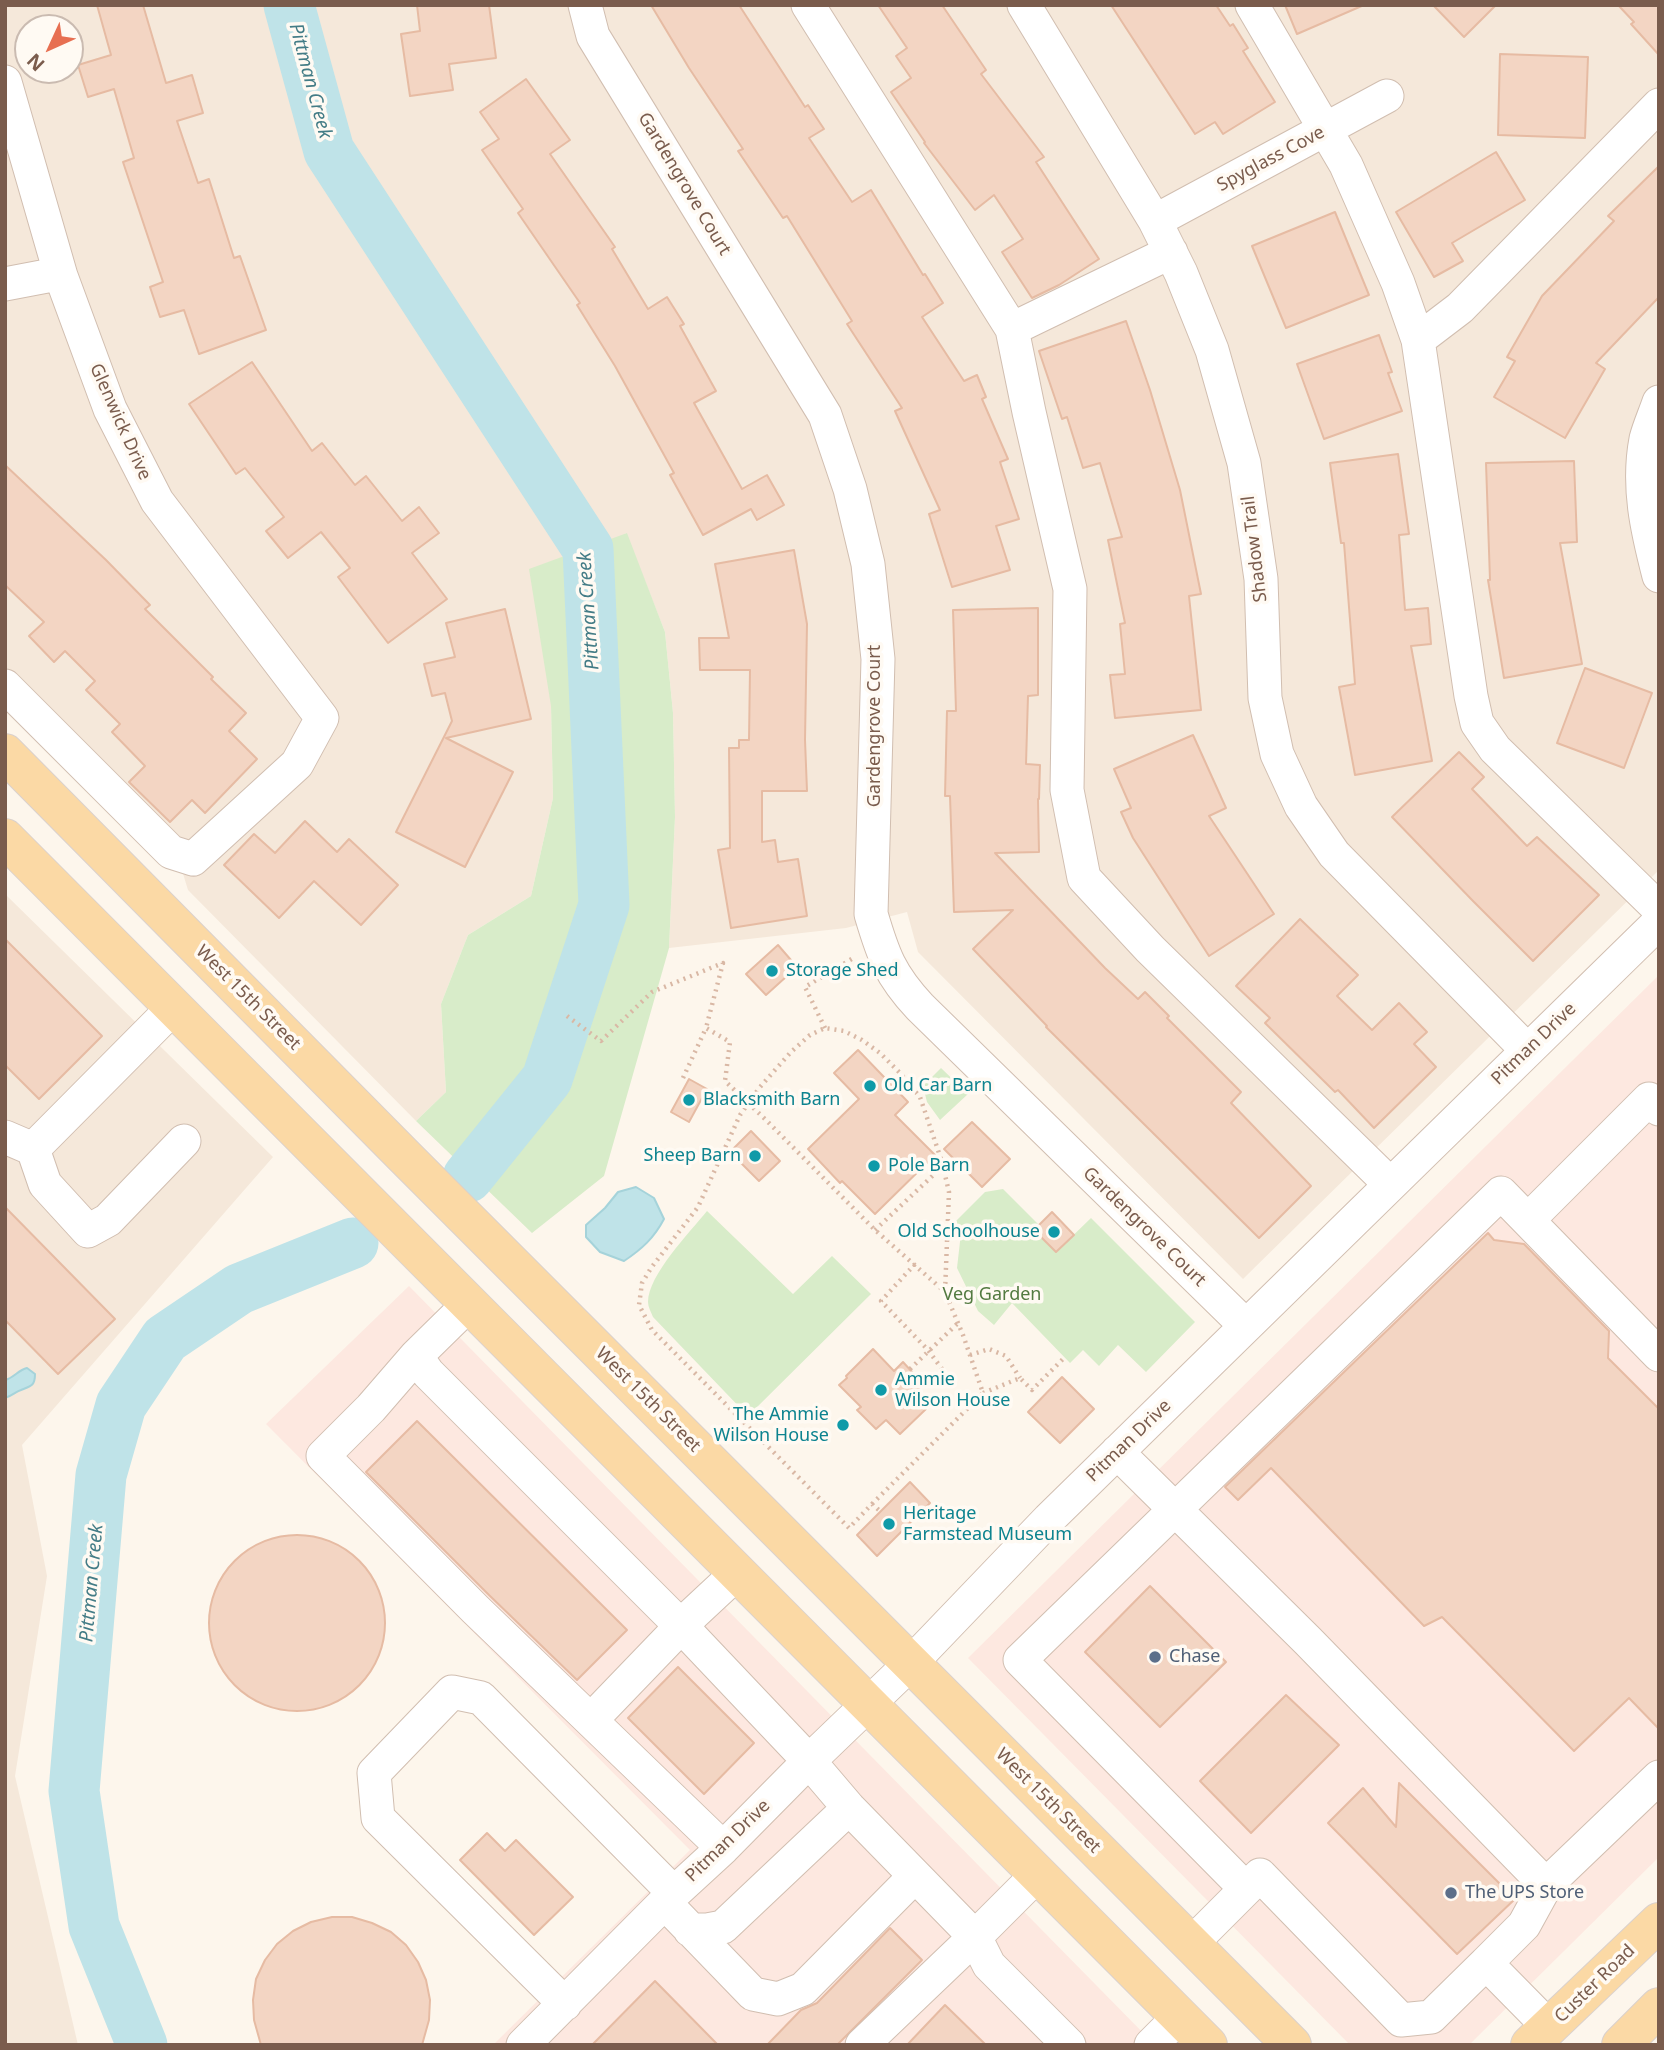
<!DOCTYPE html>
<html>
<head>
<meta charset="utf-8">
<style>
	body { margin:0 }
	#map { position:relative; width:1664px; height:2050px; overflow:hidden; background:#fdf6ec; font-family:"Noto Sans",sans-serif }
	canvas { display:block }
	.frame { position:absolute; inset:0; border:7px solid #7a5c4d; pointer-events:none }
	.north { position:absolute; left:14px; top:14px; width:70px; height:70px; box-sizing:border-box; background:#fffaf3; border:2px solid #cabbb1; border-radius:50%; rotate:225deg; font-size:19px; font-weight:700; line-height:28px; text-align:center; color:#7a5c4d }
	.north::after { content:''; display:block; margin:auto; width:24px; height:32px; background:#e76f51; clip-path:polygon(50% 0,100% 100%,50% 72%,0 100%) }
</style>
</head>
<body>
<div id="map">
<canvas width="1664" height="2050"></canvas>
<div class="frame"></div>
<div class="north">N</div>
</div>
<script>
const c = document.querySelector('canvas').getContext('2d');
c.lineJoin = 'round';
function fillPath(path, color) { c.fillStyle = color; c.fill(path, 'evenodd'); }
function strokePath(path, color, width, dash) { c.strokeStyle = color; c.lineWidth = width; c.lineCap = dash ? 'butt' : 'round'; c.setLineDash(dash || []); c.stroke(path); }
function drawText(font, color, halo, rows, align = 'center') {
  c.font = font + ' "Noto Sans",sans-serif'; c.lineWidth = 7; c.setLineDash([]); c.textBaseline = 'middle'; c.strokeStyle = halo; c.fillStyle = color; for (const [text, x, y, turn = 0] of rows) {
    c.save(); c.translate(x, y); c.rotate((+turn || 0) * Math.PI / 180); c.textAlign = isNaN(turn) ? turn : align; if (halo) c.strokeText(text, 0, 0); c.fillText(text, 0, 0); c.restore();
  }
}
fillPath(new Path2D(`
	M 5,5 L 1659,5 L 1659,870 L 1243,1279 L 918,952 L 907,912 L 846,928 L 669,948 L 675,817 L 673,713 L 665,632 L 626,533 L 551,706 L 553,798 L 531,896 L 468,935 L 441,1004 L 446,1092 L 416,1121 L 188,890 L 173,841 L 5,673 ZM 28,28 L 70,28 L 70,70 L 28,70 Z
	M 5,894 L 273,1157 L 22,1445 L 47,1576 L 15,1776 L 78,2045 L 5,2045 Z`), '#f5e8da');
fillPath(new Path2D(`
	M 1659,975 L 1659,1857 L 1469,2045 L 1350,2045 L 968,1658 Z
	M 409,1286 L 1155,2045 L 493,2045 L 690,1850 L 266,1424 Z`), '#fde8e0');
fillPath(new Path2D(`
	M 627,533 L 665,632 L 673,713 L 675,817 L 669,948 L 604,1176 L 532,1233 L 416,1121 L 446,1092 L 441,1004 L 468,935 L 531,896 L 553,798 L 551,706 L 529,569 Z
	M 941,1068 L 968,1094 L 940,1120 L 927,1102 L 923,1086 Z
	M 1003,1189 L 1039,1225 L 1035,1230 L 1056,1252 L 1091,1218 L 1195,1322 L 1146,1372 L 1118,1345 L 1099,1366 L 1083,1350 L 1070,1363 L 1012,1303 L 994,1325 L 978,1311 L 957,1268 L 961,1233 L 956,1221 L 985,1192 Z
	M 707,1211 L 793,1294 L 832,1256 L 871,1294 L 748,1416 L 653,1317 C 651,1312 648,1307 648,1302 C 648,1275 690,1232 707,1211 Z`), '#d8ecc9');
const water = new Path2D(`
	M 636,1187 L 654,1198 L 664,1219 C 654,1238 642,1249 624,1261 L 600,1252 L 586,1237 L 586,1225 L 605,1208 L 618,1192 Z
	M 27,1368 L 35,1374 C 35,1386 31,1386 21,1390 C 15,1392 12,1396 5,1398 L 5,1380 C 14,1378 18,1370 27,1368 Z`);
fillPath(water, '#bfe3e8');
strokePath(water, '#a5d3da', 2);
strokePath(new Path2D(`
	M 289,5 L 329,151 L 588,549 L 604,905 L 547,1079 L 468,1177
	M 142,2045 L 94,1926 L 74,1791 L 101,1475 L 121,1405 L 165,1339 L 239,1289 L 353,1243`), '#bfe3e8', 51);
const building = new Path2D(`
	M 97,5 L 143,5 L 166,83 L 192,75 L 203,113 L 177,121 L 198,183 L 209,179 L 234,258 L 240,256 L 266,330 L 199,354 L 184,310 L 160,317 L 150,287 L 163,282 L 123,162 L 134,158 L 114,89 L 88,97 L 78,65 L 111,55 Z
	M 417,5 L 489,5 L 496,58 L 449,64 L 453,90 L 410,96 L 401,34 L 420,31 Z
	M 651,5 L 739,5 L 805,107 L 808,105 L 824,129 L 809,138 L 852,202 L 871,190 L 923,275 L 925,274 L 943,303 L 922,317 L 964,381 L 977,375 L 986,397 L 982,399 L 1008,459 L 1000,462 L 1019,519 L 996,526 L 1010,570 L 952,587 L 929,514 L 940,510 L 895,411 L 902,408 L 847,324 L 852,321 L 787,216 L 783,218 L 738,151 L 743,149 L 689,68 Z
	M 878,5 L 942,5 L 986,70 L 981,74 L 1044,157 L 1036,162 L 1099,259 L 1059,285 L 1032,298 L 1002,252 L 1023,239 L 994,195 L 975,210 L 924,143 L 925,142 L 891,92 L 911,78 L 896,56 L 907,48 Z
	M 1111,5 L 1216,5 L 1230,26 L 1233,24 L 1248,48 L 1243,51 L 1275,102 L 1223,134 L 1215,122 L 1195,134 Z
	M 1285,5 L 1364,5 L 1297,34 Z
	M 1433,5 L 1496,5 L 1464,37 Z
	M 1618,5 L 1659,5 L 1659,55 L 1631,24 L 1634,22 Z
	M 1500,54 L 1588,57 L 1585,138 L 1498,135 Z
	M 526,79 L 570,140 L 550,154 L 615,247 L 612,249 L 648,309 L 667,297 L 684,324 L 680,326 L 716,391 L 694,403 L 742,489 L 767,475 L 784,505 L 757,520 L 751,509 L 703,535 L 670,475 L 674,473 L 615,366 L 577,305 L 580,303 L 518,213 L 523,209 L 482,150 L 499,139 L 480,112 Z
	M 1496,152 L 1525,200 L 1452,243 L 1463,261 L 1434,277 L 1396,212 Z
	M 1659,166 L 1659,297 L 1596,363 L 1605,369 L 1565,438 L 1494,397 L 1515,361 L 1507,357 L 1542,296 L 1614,221 L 1608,216 Z
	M 1335,212 L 1369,295 L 1286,328 L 1252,246 Z
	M 1126,321 L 1150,390 L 1180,490 L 1201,594 L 1189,596 L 1201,710 L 1115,718 L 1110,675 L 1125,674 L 1120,624 L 1125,623 L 1108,540 L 1122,537 L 1100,463 L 1083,468 L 1067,417 L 1062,419 L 1039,351 Z
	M 1379,335 L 1392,372 L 1388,373 L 1402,411 L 1324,439 L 1297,364 Z
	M 252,362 L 312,451 L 322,443 L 355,485 L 366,476 L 402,521 L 419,507 L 439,533 L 412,553 L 447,599 L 388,643 L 338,577 L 350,568 L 321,532 L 288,558 L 266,531 L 284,517 L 245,468 L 236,474 L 189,404 Z
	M 1398,454 L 1409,534 L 1399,535 L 1405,610 L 1428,608 L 1431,644 L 1411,646 L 1432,761 L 1355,775 L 1339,687 L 1355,684 L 1344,543 L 1341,543 L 1330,463 Z
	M 1574,461 L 1577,542 L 1560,543 L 1582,664 L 1504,678 L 1488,580 L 1490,580 L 1486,463 Z
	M 5,465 L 106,560 L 150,605 L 145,609 L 213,677 L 211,679 L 246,713 L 229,731 L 257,759 L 205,813 L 192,800 L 170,822 L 129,782 L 145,766 L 112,732 L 120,724 L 86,690 L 95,681 L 65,651 L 54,662 L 29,636 L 44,622 L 5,585 Z
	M 794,550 L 807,624 L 805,740 L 807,791 L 762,791 L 762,842 L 775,840 L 778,862 L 798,859 L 807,916 L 731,928 L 718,850 L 730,848 L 729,748 L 739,748 L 739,740 L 749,740 L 750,670 L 700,670 L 699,638 L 729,638 L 715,564 Z
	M 1038,608 L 1038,695 L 1028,696 L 1026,764 L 1040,765 L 1039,799 L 1038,799 L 1039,852 L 995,853 L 1105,968 L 1138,999 L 1145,992 L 1169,1016 L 1167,1018 L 1241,1092 L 1231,1103 L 1311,1186 L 1259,1238 L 1046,1027 L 1047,1026 L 973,949 L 1013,910 L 954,912 L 950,796 L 945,796 L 947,711 L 956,711 L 953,610 Z
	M 505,609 L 531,719 L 446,738 L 513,772 L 465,867 L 396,832 L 452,721 L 445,693 L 432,696 L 424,664 L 455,657 L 446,623 Z
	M 1585,668 L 1652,693 L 1624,768 L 1557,743 Z
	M 1193,735 L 1226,808 L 1209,816 L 1274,914 L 1209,956 L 1133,838 L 1121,812 L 1131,808 L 1114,769 Z
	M 1459,752 L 1484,777 L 1472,789 L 1527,846 L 1537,837 L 1599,895 L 1533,961 L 1473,901 L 1392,817 Z
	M 305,821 L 337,852 L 349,839 L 398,885 L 361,925 L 314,881 L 279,918 L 224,865 L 254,834 L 275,853 Z
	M 1300,919 L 1358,975 L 1337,996 L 1372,1030 L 1399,1003 L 1427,1032 L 1414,1044 L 1436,1067 L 1374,1128 L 1338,1090 L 1335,1092 L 1265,1023 L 1270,1018 L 1236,986 Z
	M 5,939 L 102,1036 L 39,1099 L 5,1065 Z
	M 778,945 L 797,967 L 766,995 L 746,974 Z
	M 858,1050 L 908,1102 L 895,1115 L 935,1155 L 875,1214 L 842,1181 L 840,1183 L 808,1149 L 859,1099 L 834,1073 Z
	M 689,1079 L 707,1089 L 689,1122 L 671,1112 Z
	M 972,1122 L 1010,1159 L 982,1187 L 944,1149 Z
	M 751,1131 L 780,1161 L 759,1181 L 730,1152 Z
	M 5,1207 L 115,1319 L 58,1374 L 5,1320 Z
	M 1052,1212 L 1074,1235 L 1056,1252 L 1034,1230 Z
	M 1488,1233 L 1494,1240 L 1524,1244 L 1609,1331 L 1608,1358 L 1659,1409 L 1659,1729 L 1629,1698 L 1574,1751 L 1442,1617 L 1424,1626 L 1271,1468 L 1238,1500 L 1225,1487 Z
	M 873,1349 L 894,1371 L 903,1362 L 923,1384 L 912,1395 L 926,1409 L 900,1434 L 886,1420 L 876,1429 L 857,1410 L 861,1407 L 839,1385 L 847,1378 L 846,1376 Z
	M 1062,1377 L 1094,1409 L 1060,1443 L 1028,1412 Z
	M 417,1421 L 627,1630 L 577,1680 L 489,1595 L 366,1472 Z
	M 910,1482 L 930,1503 L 877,1556 L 857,1535 Z
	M209 1623a88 88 0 1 1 176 0a88 88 0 1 1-176 0Z
	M 1150,1586 L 1226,1662 L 1160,1727 L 1085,1652 Z
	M 678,1667 L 754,1743 L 704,1794 L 628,1718 Z
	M 1286,1695 L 1339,1745 L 1251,1833 L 1200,1781 Z
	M 1399,1783 L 1515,1899 L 1457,1954 L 1328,1823 L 1363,1788 L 1396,1827 Z
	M 487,1833 L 505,1851 L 516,1840 L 573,1897 L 534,1935 L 460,1860 Z
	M 332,1917 L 352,1917 L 372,1923 L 391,1932 L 406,1945 L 418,1962 L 426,1980 L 430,2000 L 429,2020 L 422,2045 L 261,2045 L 254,2020 L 253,2000 L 256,1979 L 265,1960 L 277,1944 L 293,1931 L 311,1922 Z
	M 890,1928 L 922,1960 L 837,2045 L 767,2045 L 801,2010 L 817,2003 Z
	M 655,1981 L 718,2045 L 592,2045 Z
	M 945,2005 L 986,2045 L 907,2045 Z`);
fillPath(building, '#f3d5c3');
strokePath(building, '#e6bba3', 2);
const minor = new Path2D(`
	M 585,5 L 593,36 L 825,415 L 850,489 L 868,564 L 878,659 L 871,914 C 883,955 890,975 920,1007 L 1246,1326
	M 808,5 L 1012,329 L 1029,412 L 1070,589 L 1067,790 L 1084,878 L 1150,949 L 1390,1184
	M 1024,5 L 1155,221 L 1181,273 L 1212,350 L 1244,463 L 1261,579 L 1265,698 L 1277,754 L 1301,806 L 1334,854 L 1527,1050
	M 1252,5 L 1346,165 L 1398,283 L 1418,340 L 1471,696 L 1477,723 L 1495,749 L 1659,909
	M 5,82 L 61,276 L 110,409 L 157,501 L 322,718 L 297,764 L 193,859 L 171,852 L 5,686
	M 1155,221 L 1387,96
	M 5,284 L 47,276 L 61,276
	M 1012,329 L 1171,252
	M 1418,340 L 1460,308 L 1659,105
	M 1659,402 C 1655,414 1649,427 1646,439 C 1637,486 1647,530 1659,576
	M 5,1137 L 33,1149 L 45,1184 L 88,1231 L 108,1220 L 184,1141
	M 33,1149 L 174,1007
	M 1528,1220 L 1649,1099 L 1659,1109
	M 469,1304 L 416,1356 L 428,1373 L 682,1627 L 809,1761 L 849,1808 L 975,1937 L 1038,1874
	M 416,1356 L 371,1408 L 323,1456 L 475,1609 L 723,1848
	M 1117,1452 L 1308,1641 L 1546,1885
	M 591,1720 L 693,1614 L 737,1573
	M 1246,1889 L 1020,1660 L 1501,1193 L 1659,1355
	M 665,1903 L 753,1994 L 778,1999 L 803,1989 L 915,1876
	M 690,1930 L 707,1930 L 723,1927 L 849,1808
	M 1192,1943 L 1260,1875 L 1401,2020 L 1431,2017 L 1486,1963 L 1549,2027
	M 1486,1963 L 1524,1925 L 1546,1885 L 1659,1777
	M 565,2004 L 378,1818 L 374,1773 L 452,1692 L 481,1698 L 674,1893
	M 523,2045 L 674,1893 L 723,1848 L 809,1761 L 910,1664 L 1049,1519 L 1659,922
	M 862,2045 L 975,1937 L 989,1965 L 1069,2045
	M 1151,2045 L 1180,2016`);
const major = new Path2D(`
	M 5,753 L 405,1157 L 1292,2045
	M 5,838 L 1208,2045
	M 1530,2045 L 1659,1922
	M 1621,2045 L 1659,2007`);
strokePath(minor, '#d1beb0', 35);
strokePath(major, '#dad1cd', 40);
strokePath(new Path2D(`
	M 567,1016 L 601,1041 L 652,992 L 723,963 L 706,1028
	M 825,1028 L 805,987 L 855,957
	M 683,1078 L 706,1028 L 730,1042 L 725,1081 L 766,1120 L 875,1230 L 944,1291
	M 875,1230 L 943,1166
	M 915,1264 L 881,1301 L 928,1350 L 945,1373
	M 970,1355 L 989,1349 L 1006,1356 L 1020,1378
	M 910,1369 L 958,1323
	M 983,1393 L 1020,1378 L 1032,1390 L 1064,1358
	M 872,1504 L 983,1393 L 963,1335 L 945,1292 L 949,1192 L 942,1162 L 920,1097 L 900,1073 L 880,1053 L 862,1040 L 844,1031 L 825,1028 L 810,1035 L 791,1052 L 760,1087 L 740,1115 L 698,1207 L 651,1268 L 642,1283 L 639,1305 L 652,1330 L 849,1528 L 872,1504 L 880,1511`), '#d9b8a5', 4.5, [2, 5]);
strokePath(minor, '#fff', 33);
strokePath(major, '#fbd9a5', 38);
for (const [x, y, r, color] of [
	[772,971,7,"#0f9aa8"],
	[870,1086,7,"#0f9aa8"],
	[689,1100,7,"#0f9aa8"],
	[755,1156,7,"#0f9aa8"],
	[874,1166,7,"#0f9aa8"],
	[1054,1232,7,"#0f9aa8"],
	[881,1390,7,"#0f9aa8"],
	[843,1425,7,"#0f9aa8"],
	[889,1524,7,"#0f9aa8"],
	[1155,1657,7,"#5c6f8a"],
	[1451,1893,7,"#5c6f8a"]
]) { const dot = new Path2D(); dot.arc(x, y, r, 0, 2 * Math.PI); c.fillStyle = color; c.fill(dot); strokePath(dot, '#fffaf3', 2.5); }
drawText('18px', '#7a5c4d', '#fffaf3', [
	["Spyglass Cove",1271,159,-28],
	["Gardengrove Court",684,184,59],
	["Glenwick Drive",120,422,66],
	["Shadow Trail",1255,549,-97],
	["Gardengrove Court",875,726,-90],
	["West 15th Street",248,998,45],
	["Pitman Drive",1534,1044,-44],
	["Gardengrove Court",1144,1227,44],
	["West 15th Street",648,1400,45],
	["Pitman Drive",1129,1441,-44],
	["West 15th Street",1048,1801,45],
	["Pitman Drive",728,1841,-44],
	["Custer Road",1595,1984,-44]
]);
drawText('18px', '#0d838f', '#fffaf3', [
	["Storage Shed",786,971],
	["Old Car Barn",884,1086],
	["Blacksmith Barn",703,1100],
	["Sheep Barn",741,1156,"right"],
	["Pole Barn",888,1166],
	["Old Schoolhouse",1040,1232,"right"],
	["Ammie",895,1380],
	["Wilson House",895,1401],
	["The Ammie",829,1415,"right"],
	["Wilson House",829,1436,"right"],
	["Heritage",903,1514],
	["Farmstead Museum",903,1535]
], 'left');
drawText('18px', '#537a41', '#fffaf3', [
	["Veg Garden",992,1295]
]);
drawText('18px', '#4e5e75', '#fffaf3', [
	["Chase",1169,1657],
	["The UPS Store",1465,1893]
], 'left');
drawText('italic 19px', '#437c86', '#fffaf3', [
	["Pittman Creek",310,81,75],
	["Pittman Creek",589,611,-94],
	["Pittman Creek",92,1583,-85]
]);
</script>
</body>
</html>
